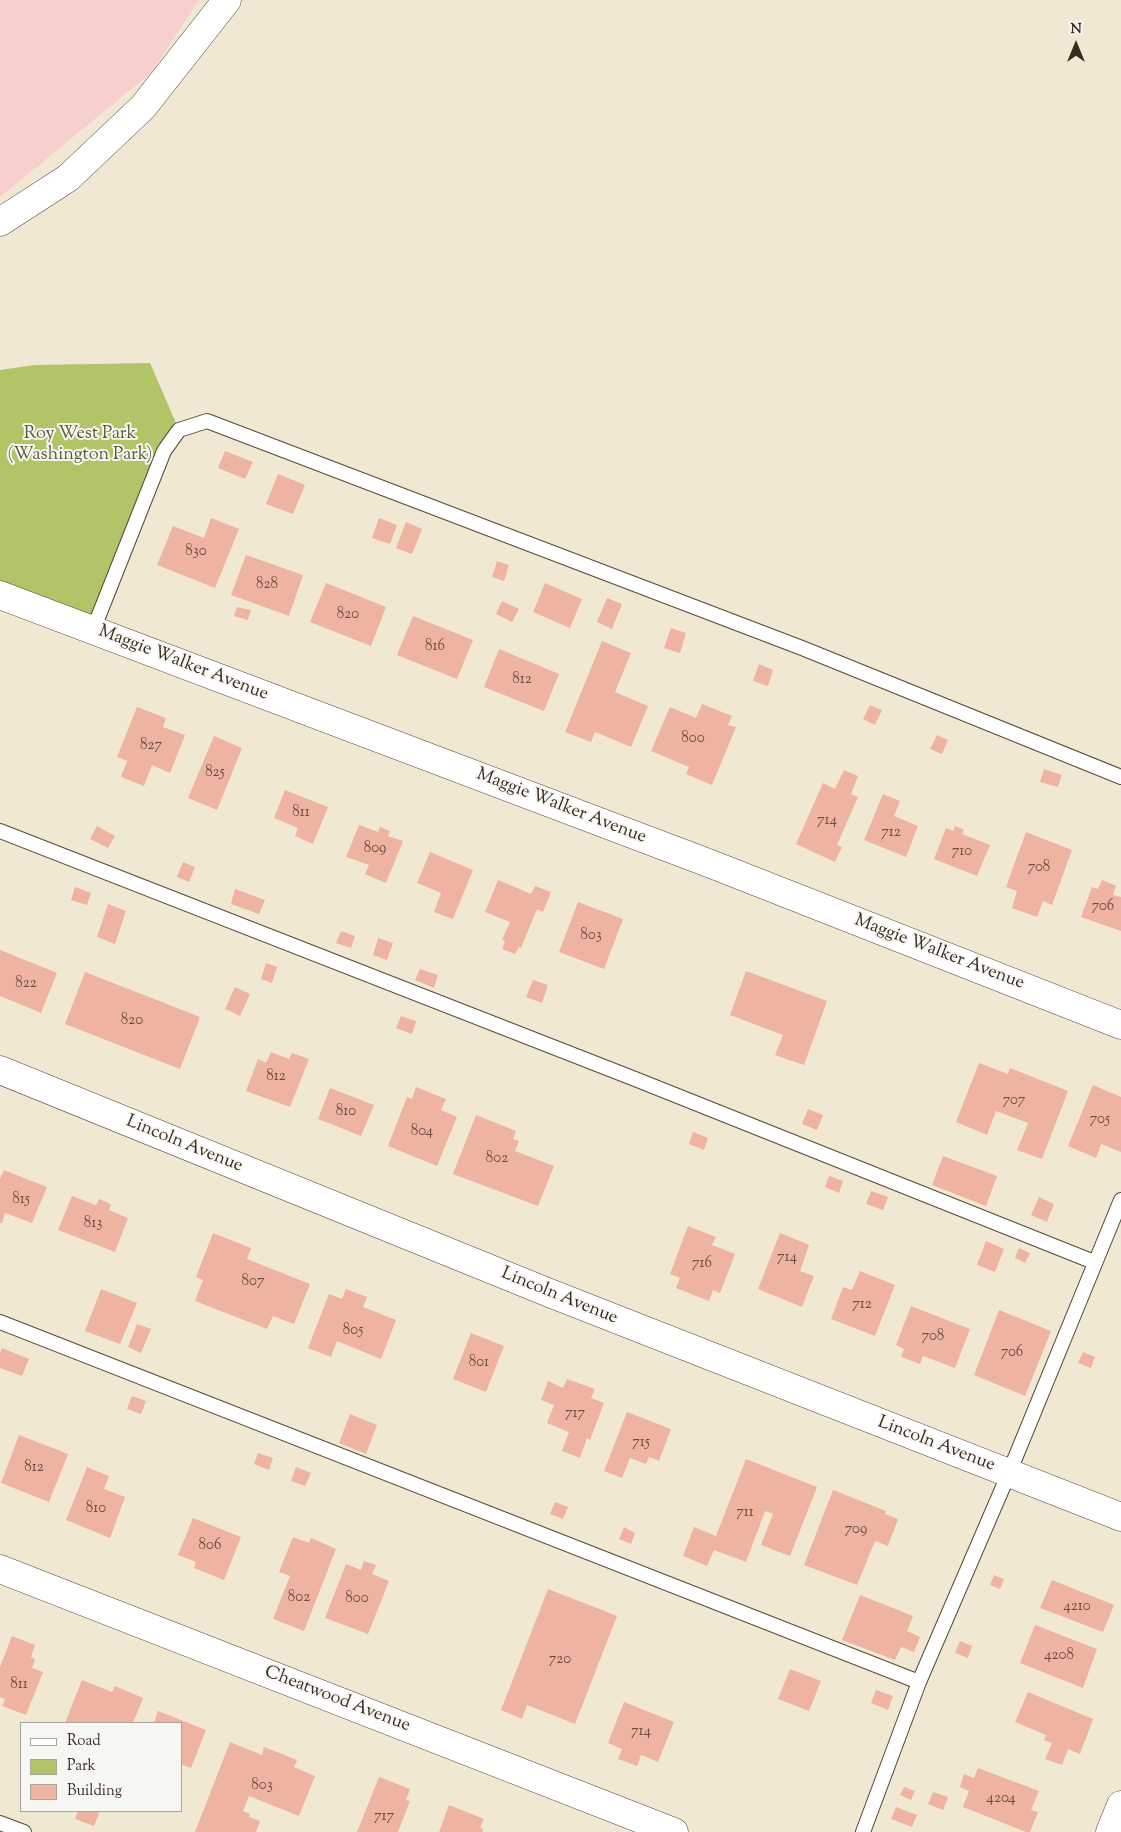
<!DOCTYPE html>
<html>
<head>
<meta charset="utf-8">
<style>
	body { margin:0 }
	#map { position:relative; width:1121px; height:1832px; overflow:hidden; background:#f1e8d3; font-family:"Sorts Mill Goudy",serif }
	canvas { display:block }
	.legend { position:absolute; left:20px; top:1722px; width:162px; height:90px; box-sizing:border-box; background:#f6f6f2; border:1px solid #aba49d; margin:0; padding:6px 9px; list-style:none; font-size:15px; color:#3b2a1e }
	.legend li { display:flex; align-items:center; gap:10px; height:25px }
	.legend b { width:25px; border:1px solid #aba49d }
	.north { position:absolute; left:1051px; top:20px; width:50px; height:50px; -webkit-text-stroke:4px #f6f6f2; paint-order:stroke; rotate:0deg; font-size:14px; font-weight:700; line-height:20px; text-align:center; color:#3b2a1e }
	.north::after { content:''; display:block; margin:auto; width:18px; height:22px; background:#3b2a1e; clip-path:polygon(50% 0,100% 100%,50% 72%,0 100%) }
</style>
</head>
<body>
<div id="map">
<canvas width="1121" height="1832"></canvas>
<ul class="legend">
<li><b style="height:6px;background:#fff"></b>Road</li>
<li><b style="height:14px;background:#b1c468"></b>Park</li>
<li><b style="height:14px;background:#efb3a2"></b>Building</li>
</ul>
<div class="north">N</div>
</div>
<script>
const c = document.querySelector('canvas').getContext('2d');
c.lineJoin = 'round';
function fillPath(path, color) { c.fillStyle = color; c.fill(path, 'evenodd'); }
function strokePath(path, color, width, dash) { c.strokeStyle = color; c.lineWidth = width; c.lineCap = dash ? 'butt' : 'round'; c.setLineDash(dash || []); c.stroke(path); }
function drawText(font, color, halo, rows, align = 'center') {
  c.font = font + ' "Sorts Mill Goudy",serif'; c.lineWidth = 4; c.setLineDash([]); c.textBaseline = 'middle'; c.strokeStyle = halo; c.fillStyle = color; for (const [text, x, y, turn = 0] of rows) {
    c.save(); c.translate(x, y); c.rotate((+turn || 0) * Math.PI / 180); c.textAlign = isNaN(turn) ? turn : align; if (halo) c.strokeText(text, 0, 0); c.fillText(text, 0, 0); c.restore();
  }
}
fillPath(new Path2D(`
	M 0,0 L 199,0 L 151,73 L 0,197 Z`), '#f7d0cd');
fillPath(new Path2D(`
	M 150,363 L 179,430 L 93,630 L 0,595 L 0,370 L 35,365 Z`), '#b1c468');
fillPath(new Path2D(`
	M 225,451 L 253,462 L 245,479 L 218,468 Z
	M 278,474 L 305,485 L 293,514 L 266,504 Z
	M 211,518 L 239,529 L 215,588 L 157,565 L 173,526 L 204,538 Z
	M 379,518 L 397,525 L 390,544 L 372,538 Z
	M 406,522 L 422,529 L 412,554 L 396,548 Z
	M 246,555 L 303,575 L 289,616 L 231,595 Z
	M 497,561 L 509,565 L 504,581 L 492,577 Z
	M 326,583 L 386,607 L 371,646 L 310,622 Z
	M 545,583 L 582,599 L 570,628 L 533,612 Z
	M 607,598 L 622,604 L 612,629 L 597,622 Z
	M 502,601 L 519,609 L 512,622 L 496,614 Z
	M 237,607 L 251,610 L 248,620 L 234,616 Z
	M 413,616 L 473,640 L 457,679 L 397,655 Z
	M 671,628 L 686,633 L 680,653 L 664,648 Z
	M 602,641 L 631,653 L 615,692 L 648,706 L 631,747 L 595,732 L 591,742 L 565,732 Z
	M 499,649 L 559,674 L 544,711 L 484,687 Z
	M 759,664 L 773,670 L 768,686 L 753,681 Z
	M 702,704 L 732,716 L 728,725 L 736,727 L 712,785 L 686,774 L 689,767 L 651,751 L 670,707 L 696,718 Z
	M 870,705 L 882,710 L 875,725 L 863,719 Z
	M 137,707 L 166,718 L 163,727 L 185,735 L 170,773 L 152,765 L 144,786 L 121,777 L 127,761 L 117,757 Z
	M 937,735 L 948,740 L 942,754 L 930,749 Z
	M 214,736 L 242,748 L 217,810 L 188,798 Z
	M 1044,769 L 1062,775 L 1058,787 L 1040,782 Z
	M 844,770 L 858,776 L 851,794 L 858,797 L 837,845 L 842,847 L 835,862 L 796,844 L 823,783 L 835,789 Z
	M 285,790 L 328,807 L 313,844 L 295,836 L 298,828 L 274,818 Z
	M 883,794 L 900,801 L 894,816 L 918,826 L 906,857 L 864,840 Z
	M 359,825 L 378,832 L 380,827 L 390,831 L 388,836 L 403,841 L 386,883 L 365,874 L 369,865 L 346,857 Z
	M 97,826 L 115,836 L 108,848 L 90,839 Z
	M 955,826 L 964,830 L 962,834 L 990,845 L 977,876 L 934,859 L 946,828 L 953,831 Z
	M 1026,832 L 1072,850 L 1052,905 L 1043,901 L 1037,917 L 1012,908 L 1017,891 L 1006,887 Z
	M 430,852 L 473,870 L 453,919 L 434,912 L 441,893 L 417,883 Z
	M 183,862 L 195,867 L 189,882 L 177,877 Z
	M 498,880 L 531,894 L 535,886 L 551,892 L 543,912 L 537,909 L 521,948 L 519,947 L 515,954 L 502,949 L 505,941 L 502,940 L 510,922 L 485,912 Z
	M 1102,880 L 1116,886 L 1113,895 L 1121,897 L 1121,931 L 1081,917 L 1092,887 L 1098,889 Z
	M 75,887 L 91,893 L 87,905 L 71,900 Z
	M 235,889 L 265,900 L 259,914 L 231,904 Z
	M 578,902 L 623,919 L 604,969 L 559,952 Z
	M 108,904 L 126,911 L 115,944 L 97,937 Z
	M 341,931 L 355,936 L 351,948 L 336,943 Z
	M 378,938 L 393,943 L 387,960 L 373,955 Z
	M 0,950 L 57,973 L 41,1013 L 0,996 Z
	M 266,963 L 277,967 L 272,983 L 261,979 Z
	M 420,969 L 438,975 L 434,988 L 415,980 Z
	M 746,971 L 827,1001 L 804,1065 L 775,1055 L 783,1035 L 730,1015 Z
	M 85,972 L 200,1017 L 180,1069 L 65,1024 Z
	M 533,980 L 548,985 L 542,1003 L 526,997 Z
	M 235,987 L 250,994 L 240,1016 L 225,1009 Z
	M 401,1016 L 416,1021 L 412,1034 L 396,1028 Z
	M 271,1052 L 289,1059 L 292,1053 L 309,1059 L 290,1107 L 246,1091 L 258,1059 L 266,1063 Z
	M 979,1063 L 1008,1074 L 1010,1068 L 1068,1091 L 1042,1159 L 1017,1150 L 1028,1123 L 996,1111 L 987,1135 L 956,1122 Z
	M 1093,1085 L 1121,1097 L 1121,1152 L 1101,1144 L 1096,1158 L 1068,1146 Z
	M 416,1087 L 446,1099 L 441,1110 L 457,1117 L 437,1166 L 388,1146 L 407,1097 L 412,1099 Z
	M 330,1088 L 374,1105 L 361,1136 L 318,1119 Z
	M 808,1109 L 823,1115 L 817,1130 L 802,1124 Z
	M 476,1115 L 516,1131 L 513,1139 L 519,1141 L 515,1151 L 554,1166 L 538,1206 L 453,1174 Z
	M 693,1132 L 708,1138 L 704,1150 L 689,1144 Z
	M 943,1156 L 997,1176 L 986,1206 L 932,1185 Z
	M 4,1170 L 47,1187 L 32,1223 L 5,1213 L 2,1223 L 0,1223 L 0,1179 Z
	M 829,1176 L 843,1181 L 839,1193 L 825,1187 Z
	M 871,1191 L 888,1197 L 883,1210 L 866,1204 Z
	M 72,1196 L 96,1205 L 99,1199 L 111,1204 L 109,1210 L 128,1218 L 115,1252 L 58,1230 Z
	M 1039,1197 L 1054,1204 L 1047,1222 L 1031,1215 Z
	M 688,1226 L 716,1237 L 712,1245 L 735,1254 L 720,1293 L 713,1290 L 709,1301 L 676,1288 L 680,1278 L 670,1274 Z
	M 213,1233 L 251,1248 L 247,1259 L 310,1284 L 294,1324 L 273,1316 L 267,1329 L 195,1301 L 203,1280 L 196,1277 Z
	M 780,1233 L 809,1245 L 800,1271 L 814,1276 L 802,1307 L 758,1289 Z
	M 986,1241 L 1004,1249 L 995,1272 L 977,1265 Z
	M 1019,1248 L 1030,1253 L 1025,1263 L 1015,1258 Z
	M 860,1271 L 895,1285 L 875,1336 L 831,1319 L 843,1287 L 852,1290 Z
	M 101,1289 L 137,1303 L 120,1344 L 85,1331 Z
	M 346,1289 L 367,1297 L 363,1307 L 396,1320 L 381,1359 L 337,1341 L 331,1357 L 308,1348 L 329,1294 L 342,1299 Z
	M 911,1306 L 970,1329 L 955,1368 L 923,1356 L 920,1364 L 901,1357 L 904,1349 L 896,1345 Z
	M 999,1310 L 1051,1331 L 1025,1396 L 974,1375 Z
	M 137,1324 L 151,1329 L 141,1353 L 128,1347 Z
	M 471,1333 L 504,1346 L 486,1392 L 453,1379 Z
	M 2,1348 L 29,1359 L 22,1376 L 0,1368 L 0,1353 Z
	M 1083,1352 L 1095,1357 L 1091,1368 L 1078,1363 Z
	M 567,1379 L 595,1389 L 591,1398 L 604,1403 L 590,1440 L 587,1438 L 580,1458 L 562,1451 L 569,1432 L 547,1423 L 554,1405 L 541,1400 L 548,1381 L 563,1388 Z
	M 132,1396 L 146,1401 L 141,1414 L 127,1409 Z
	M 627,1412 L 671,1429 L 659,1461 L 649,1457 L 646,1464 L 630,1458 L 622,1478 L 604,1471 Z
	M 350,1414 L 377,1425 L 366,1454 L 339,1443 Z
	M 19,1435 L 68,1454 L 49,1502 L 1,1483 Z
	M 258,1453 L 273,1458 L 269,1470 L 254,1464 Z
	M 746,1459 L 817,1487 L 790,1556 L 761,1545 L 773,1514 L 765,1511 L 746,1562 L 714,1550 L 707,1566 L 683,1556 L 694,1527 L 716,1536 Z
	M 87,1467 L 109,1476 L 104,1489 L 125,1497 L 110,1538 L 66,1520 Z
	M 296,1467 L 311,1473 L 305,1486 L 291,1481 Z
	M 833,1490 L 886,1511 L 885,1514 L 898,1519 L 888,1546 L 875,1541 L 857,1585 L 804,1565 Z
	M 555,1502 L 568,1507 L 563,1519 L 550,1514 Z
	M 193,1518 L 241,1537 L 224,1580 L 194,1568 L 196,1562 L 178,1555 Z
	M 624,1527 L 635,1533 L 631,1544 L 619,1539 Z
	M 293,1537 L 309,1543 L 311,1538 L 336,1549 L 304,1631 L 273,1619 L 290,1576 L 279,1572 Z
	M 364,1561 L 376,1565 L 372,1574 L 389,1581 L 368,1634 L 325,1618 L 346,1564 L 361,1570 Z
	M 994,1575 L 1004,1579 L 1000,1589 L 990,1585 Z
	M 1052,1580 L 1114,1605 L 1103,1632 L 1040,1608 Z
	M 548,1589 L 617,1616 L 575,1724 L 527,1705 L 522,1719 L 501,1710 Z
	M 860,1595 L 913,1616 L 907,1631 L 920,1637 L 914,1652 L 901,1647 L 895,1660 L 842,1640 Z
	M 1035,1625 L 1097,1649 L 1083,1688 L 1020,1663 Z
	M 12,1636 L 35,1645 L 31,1657 L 35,1659 L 32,1668 L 43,1672 L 26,1715 L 2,1706 L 5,1699 L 0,1697 L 0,1667 Z
	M 960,1641 L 972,1646 L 968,1658 L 955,1653 Z
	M 790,1669 L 821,1681 L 809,1711 L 778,1699 Z
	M 82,1680 L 112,1692 L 115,1686 L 143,1698 L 133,1723 L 65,1723 Z
	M 876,1690 L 893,1696 L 888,1710 L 871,1703 Z
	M 1028,1692 L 1093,1719 L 1080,1754 L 1068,1749 L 1062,1765 L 1045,1759 L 1052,1743 L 1044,1740 L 1046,1735 L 1015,1722 Z
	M 624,1702 L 674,1722 L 658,1762 L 641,1755 L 637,1766 L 618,1759 L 622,1749 L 608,1743 Z
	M 158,1711 L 206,1730 L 191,1768 L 181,1764 L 181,1723 L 154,1723 Z
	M 230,1742 L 262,1755 L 264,1747 L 297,1760 L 294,1767 L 315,1776 L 299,1816 L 249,1796 L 243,1811 L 250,1814 L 249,1817 L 260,1821 L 256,1832 L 195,1832 Z
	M 978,1768 L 1039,1791 L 1031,1810 L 1038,1812 L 1030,1832 L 1026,1832 L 963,1807 L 969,1791 L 960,1787 L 964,1774 L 974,1778 Z
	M 379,1777 L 410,1789 L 406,1800 L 410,1801 L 398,1832 L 357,1832 Z
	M 904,1787 L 915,1791 L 911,1800 L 900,1795 Z
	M 933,1792 L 948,1797 L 943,1810 L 928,1804 Z
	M 449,1805 L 484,1819 L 480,1828 L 483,1829 L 482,1832 L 439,1832 Z
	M 896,1807 L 917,1815 L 912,1827 L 891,1819 Z
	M 78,1811 L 100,1811 L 94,1826 L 75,1819 Z`), '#efb3a2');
const lane = new Path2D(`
	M 93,630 L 164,451 L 179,430 L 207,421 L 802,648 L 1121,777
	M 0,831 L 635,1079 L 1094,1262
	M 0,1322 L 919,1682
	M 0,1823 L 24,1832
	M 863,1832 L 919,1682 L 1009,1473 L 1121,1200`);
const street = new Path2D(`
	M 0,222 L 68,178 L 143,107 L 227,0
	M 0,595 L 711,864 L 1121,1025
	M 0,1070 L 547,1292 L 1121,1517
	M 0,1569 L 674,1832
	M 1110,1832 L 1121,1805`);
strokePath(lane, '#564639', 16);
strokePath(street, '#564639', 29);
strokePath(lane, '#fff', 14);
strokePath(street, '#fff', 28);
drawText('15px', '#684c3f', null, [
	["830",196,552],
	["828",267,585],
	["820",348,615],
	["816",435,647],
	["812",522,680],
	["800",693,739],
	["827",151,746],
	["825",215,773],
	["811",301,813],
	["714",827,821],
	["712",891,833],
	["809",375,849],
	["710",962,852],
	["708",1039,868],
	["706",1103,907],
	["803",591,936],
	["822",26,984],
	["820",132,1021],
	["812",276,1077],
	["707",1014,1101],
	["810",346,1112],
	["705",1100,1120],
	["804",422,1132],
	["802",497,1159],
	["815",21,1200],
	["813",93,1224],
	["714",787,1258],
	["716",702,1264],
	["807",253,1282],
	["712",862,1305],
	["805",353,1331],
	["708",933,1337],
	["706",1012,1353],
	["801",479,1363],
	["717",575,1414],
	["715",641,1443],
	["812",34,1468],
	["810",96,1509],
	["711",745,1513],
	["709",856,1530],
	["806",210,1546],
	["802",299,1598],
	["800",357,1599],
	["4210",1077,1607],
	["4208",1059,1656],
	["720",560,1660],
	["811",19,1685],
	["714",641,1732],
	["803",262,1786],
	["4204",1001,1799],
	["717",384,1817]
]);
drawText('18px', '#5e5834', '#f6f6f2', [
	["Roy West Park",80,435],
	["(Washington Park)",80,456]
]);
drawText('18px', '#3b2a1e', '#f6f6f2', [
	["Maggie Walker Avenue",183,664,21],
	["Maggie Walker Avenue",561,807,21],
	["Maggie Walker Avenue",939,953,21],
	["Lincoln Avenue",184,1145,22],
	["Lincoln Avenue",559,1297,22],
	["Lincoln Avenue",936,1445,21],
	["Cheatwood Avenue",337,1700,21]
]);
</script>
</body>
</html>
